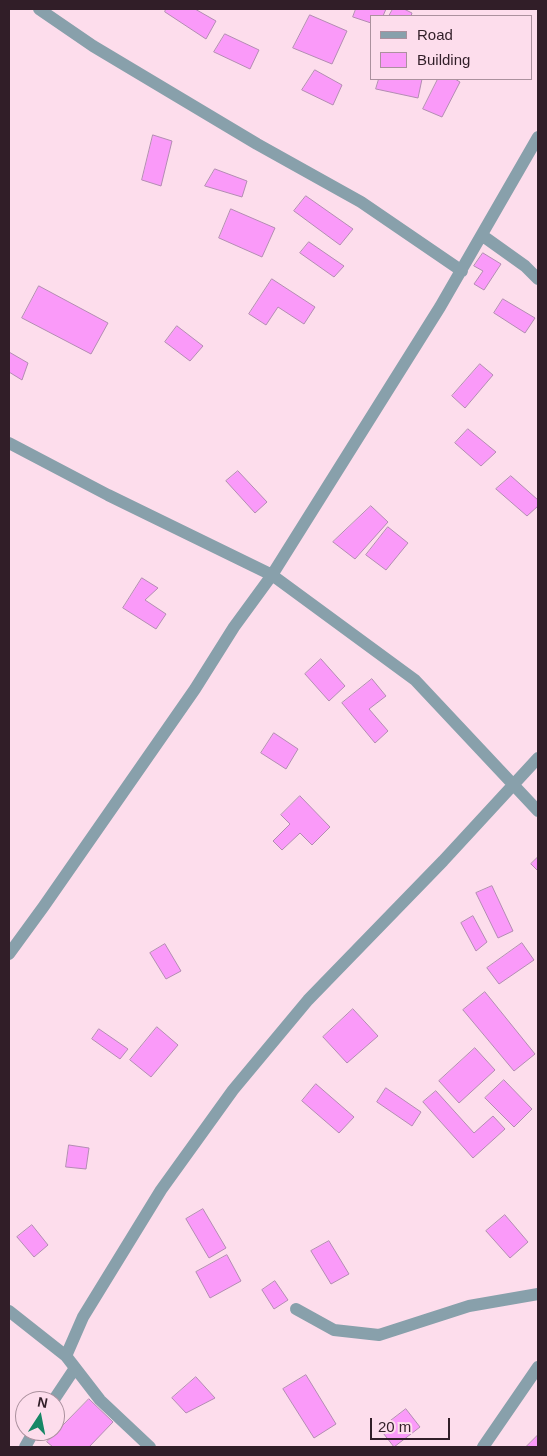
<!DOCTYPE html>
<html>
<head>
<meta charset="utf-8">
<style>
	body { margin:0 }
	#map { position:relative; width:547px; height:1456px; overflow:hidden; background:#fdddec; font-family:Arial,sans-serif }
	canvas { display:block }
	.frame { position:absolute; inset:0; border:10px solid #311e28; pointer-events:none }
	.legend { position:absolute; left:370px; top:15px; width:162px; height:65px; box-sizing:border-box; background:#fdddec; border:1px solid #ab919e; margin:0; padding:6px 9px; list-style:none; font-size:15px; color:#311e28 }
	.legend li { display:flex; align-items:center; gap:10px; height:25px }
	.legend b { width:25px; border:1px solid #ab919e }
	.north { position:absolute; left:15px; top:1391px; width:50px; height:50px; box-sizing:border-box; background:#fdddec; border:1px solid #ab919e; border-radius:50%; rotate:11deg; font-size:14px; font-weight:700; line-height:20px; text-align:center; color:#311e28 }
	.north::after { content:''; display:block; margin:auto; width:18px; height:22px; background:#178766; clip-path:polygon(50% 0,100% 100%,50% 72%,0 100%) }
	.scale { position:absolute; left:370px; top:1418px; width:80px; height:22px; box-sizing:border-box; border:2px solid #311e28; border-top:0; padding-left:6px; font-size:15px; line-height:18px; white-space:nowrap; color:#311e28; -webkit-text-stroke:4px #fdddec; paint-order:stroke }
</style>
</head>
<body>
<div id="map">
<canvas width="547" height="1456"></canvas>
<div class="frame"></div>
<ul class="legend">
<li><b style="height:6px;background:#88a0ab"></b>Road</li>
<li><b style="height:14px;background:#fa9af9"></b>Building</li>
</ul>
<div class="north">N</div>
<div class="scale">20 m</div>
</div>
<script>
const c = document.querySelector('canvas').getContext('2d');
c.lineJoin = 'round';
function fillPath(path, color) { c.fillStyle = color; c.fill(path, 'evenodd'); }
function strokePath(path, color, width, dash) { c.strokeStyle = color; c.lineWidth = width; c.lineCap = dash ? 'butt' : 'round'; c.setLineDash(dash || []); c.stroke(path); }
const building = new Path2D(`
	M 166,9 L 195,9 L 216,21 L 206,39 L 165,12 Z
	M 356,9 L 386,9 L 383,16 L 371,16 L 371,23 L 353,17 Z
	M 393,9 L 404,9 L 412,13 L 411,16 L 389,16 Z
	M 310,15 L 347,31 L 332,64 L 293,48 Z
	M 225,34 L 259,50 L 250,69 L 214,52 Z
	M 315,70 L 342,85 L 333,105 L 302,90 Z
	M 379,79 L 422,79 L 418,98 L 376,89 Z
	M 438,79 L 455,79 L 460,82 L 442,117 L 423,109 Z
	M 153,135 L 172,141 L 161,186 L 142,180 Z
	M 215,169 L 247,181 L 242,197 L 205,186 Z
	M 306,196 L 353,229 L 340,245 L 294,211 Z
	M 231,209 L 275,228 L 262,257 L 219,238 Z
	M 309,242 L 344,266 L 334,277 L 300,253 Z
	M 483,253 L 501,264 L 484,290 L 474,284 L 483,271 L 474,266 Z
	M 272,279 L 315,307 L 304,324 L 278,307 L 266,325 L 249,314 Z
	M 39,286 L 108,323 L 91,354 L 22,318 Z
	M 503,299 L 535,318 L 525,333 L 494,313 Z
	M 177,326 L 203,346 L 190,361 L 165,342 Z
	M 9,352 L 28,363 L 22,380 L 9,372 Z
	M 480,364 L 493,375 L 465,408 L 452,396 Z
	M 468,429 L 496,452 L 481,466 L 455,443 Z
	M 238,471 L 267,502 L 255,513 L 226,481 Z
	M 511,476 L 538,500 L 538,506 L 527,516 L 496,489 Z
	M 371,506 L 388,522 L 355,559 L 333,542 Z
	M 388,527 L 408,543 L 386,570 L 366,555 Z
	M 142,578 L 158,588 L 145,600 L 166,614 L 156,629 L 123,608 Z
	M 321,659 L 345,686 L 329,701 L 305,674 Z
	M 372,679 L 386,696 L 369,709 L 388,731 L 375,743 L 342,703 Z
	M 274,733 L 298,749 L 286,769 L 261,753 Z
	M 300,796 L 330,827 L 312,845 L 300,833 L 282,850 L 273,841 L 290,824 L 281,815 Z
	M 538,857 L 538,871 L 531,864 Z
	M 492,886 L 513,931 L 498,938 L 476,893 Z
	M 473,916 L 487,942 L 476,951 L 461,923 Z
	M 522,943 L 534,960 L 499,984 L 487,968 Z
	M 165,944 L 181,971 L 166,979 L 150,953 Z
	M 485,992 L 535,1054 L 514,1071 L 463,1010 Z
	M 353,1009 L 378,1036 L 347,1063 L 323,1037 Z
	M 157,1027 L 178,1045 L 151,1077 L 130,1060 Z
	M 99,1029 L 128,1049 L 120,1059 L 92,1039 Z
	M 475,1048 L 495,1070 L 459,1103 L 439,1081 Z
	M 504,1080 L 532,1109 L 514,1127 L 485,1098 Z
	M 316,1084 L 354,1117 L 339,1133 L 302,1101 Z
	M 386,1088 L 421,1112 L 412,1126 L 377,1102 Z
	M 436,1091 L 474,1133 L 493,1116 L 505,1129 L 473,1158 L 423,1102 Z
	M 69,1145 L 89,1148 L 86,1169 L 66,1167 Z
	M 203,1209 L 226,1248 L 209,1258 L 186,1219 Z
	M 505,1215 L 528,1242 L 510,1258 L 486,1231 Z
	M 32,1225 L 48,1245 L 34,1257 L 17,1237 Z
	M 329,1241 L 349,1274 L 331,1284 L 311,1251 Z
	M 227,1255 L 241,1281 L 210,1298 L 196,1272 Z
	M 275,1281 L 288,1300 L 274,1309 L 262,1290 Z
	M 306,1375 L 336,1424 L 314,1438 L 283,1389 Z
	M 196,1377 L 215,1398 L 186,1413 L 172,1398 Z
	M 89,1399 L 113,1422 L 89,1447 L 53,1447 L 47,1442 Z
	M 406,1409 L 420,1427 L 394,1447 L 380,1429 Z
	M 538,1435 L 538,1447 L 526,1447 Z`);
fillPath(building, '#fa9af9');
strokePath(building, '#b38cb2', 1);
strokePath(new Path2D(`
	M 39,9 L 93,46 L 257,144 L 361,202 L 462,271
	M 483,236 L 525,266 L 538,279
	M 9,443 L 108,495 L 272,575 L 415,680 L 538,811
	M 9,954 L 44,906 L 195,689 L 234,627 L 272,575 L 440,307 L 538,137
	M 296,1309 L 334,1330 L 379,1335 L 469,1306 L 538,1294
	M 9,1311 L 66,1356
	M 53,1401 L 75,1368
	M 25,1447 L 34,1431
	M 150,1447 L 100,1400 L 66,1356 L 83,1317 L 161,1190 L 233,1090 L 308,1000 L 443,861 L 538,758
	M 483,1447 L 538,1367`), '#88a0ab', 12);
</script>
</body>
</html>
